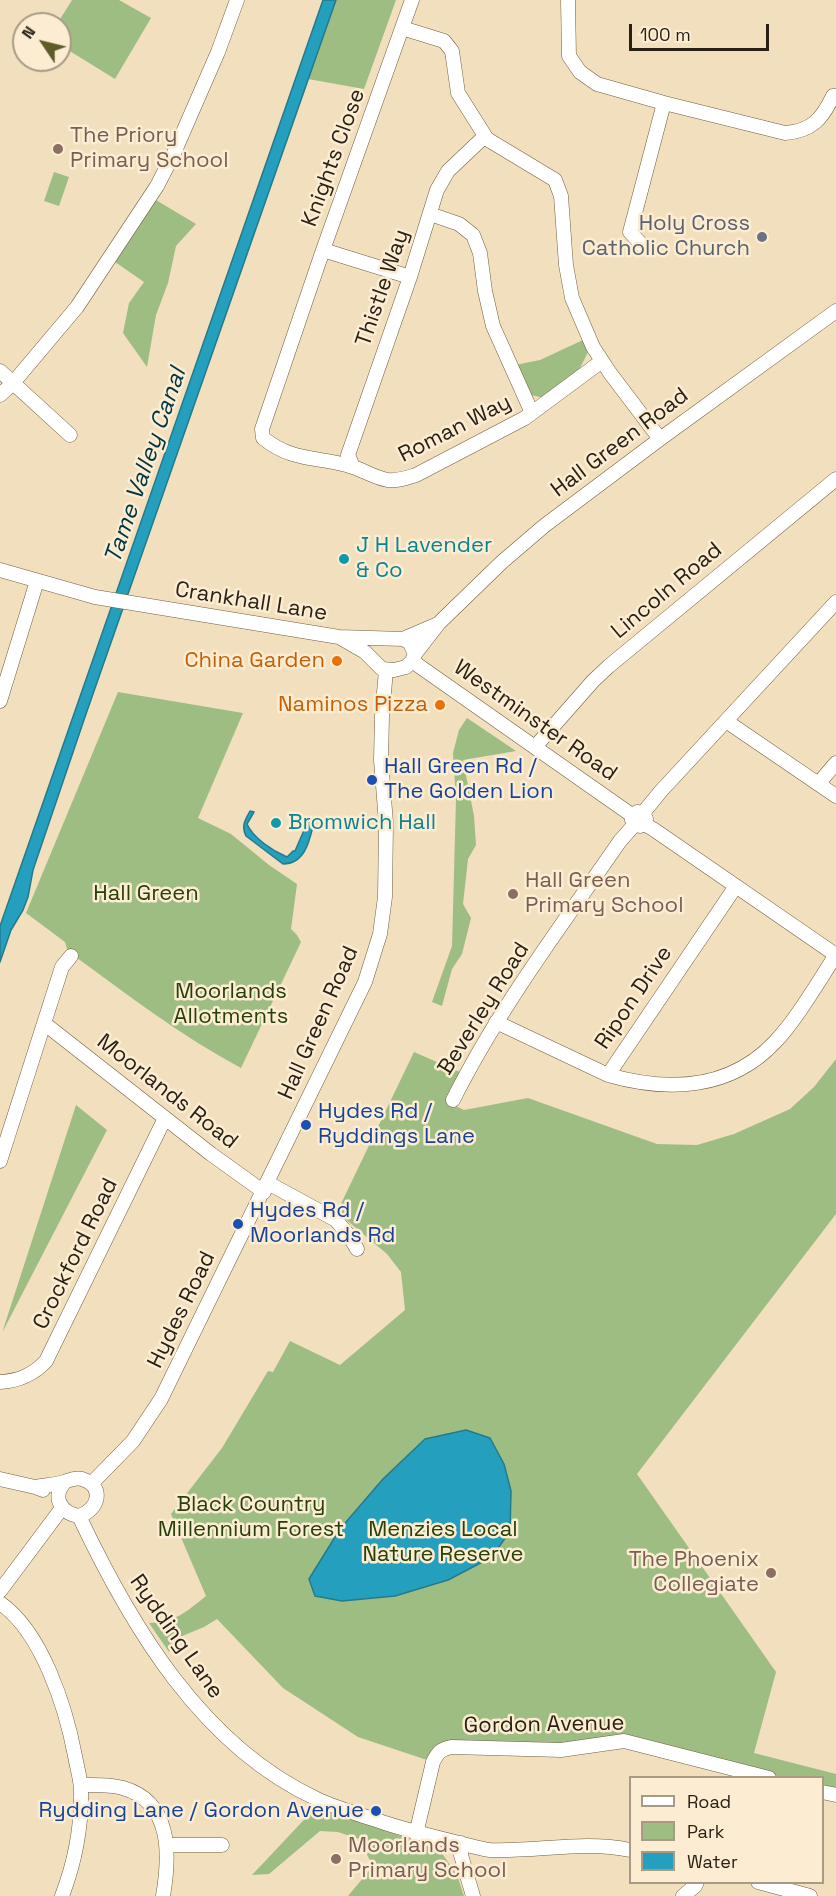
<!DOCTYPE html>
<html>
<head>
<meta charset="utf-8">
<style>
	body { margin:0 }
	#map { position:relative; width:836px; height:1896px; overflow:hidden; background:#f2dfbe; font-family:"Space Grotesk",sans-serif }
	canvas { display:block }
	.legend { position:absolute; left:629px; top:1776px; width:195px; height:108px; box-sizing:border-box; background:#fcedd2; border:2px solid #a79b86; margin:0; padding:8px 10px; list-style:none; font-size:18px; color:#282115 }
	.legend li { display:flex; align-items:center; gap:12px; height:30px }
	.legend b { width:30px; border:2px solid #a79b86 }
	.north { position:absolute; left:12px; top:12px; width:60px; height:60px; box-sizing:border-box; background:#fcedd2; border:2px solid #a79b86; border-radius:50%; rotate:305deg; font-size:16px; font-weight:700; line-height:24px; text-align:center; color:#282115 }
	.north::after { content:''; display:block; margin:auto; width:21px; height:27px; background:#5e5c29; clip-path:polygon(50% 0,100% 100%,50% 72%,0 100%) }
	.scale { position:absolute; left:629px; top:24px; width:140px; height:27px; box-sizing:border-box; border:3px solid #282115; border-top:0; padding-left:8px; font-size:18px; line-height:21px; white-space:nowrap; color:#282115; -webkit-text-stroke:4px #fcedd2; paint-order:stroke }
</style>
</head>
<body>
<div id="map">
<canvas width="836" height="1896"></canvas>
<ul class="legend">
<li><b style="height:8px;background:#fff"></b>Road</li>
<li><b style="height:16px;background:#9ebd83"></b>Park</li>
<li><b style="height:16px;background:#24a0be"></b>Water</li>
</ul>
<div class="north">N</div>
<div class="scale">100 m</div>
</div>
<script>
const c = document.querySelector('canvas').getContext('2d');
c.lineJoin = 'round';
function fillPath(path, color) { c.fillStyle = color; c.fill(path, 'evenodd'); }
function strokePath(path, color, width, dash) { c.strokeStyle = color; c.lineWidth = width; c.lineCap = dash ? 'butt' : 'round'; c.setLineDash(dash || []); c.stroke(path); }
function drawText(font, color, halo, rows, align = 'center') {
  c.font = font + ' "Space Grotesk",sans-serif'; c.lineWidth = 5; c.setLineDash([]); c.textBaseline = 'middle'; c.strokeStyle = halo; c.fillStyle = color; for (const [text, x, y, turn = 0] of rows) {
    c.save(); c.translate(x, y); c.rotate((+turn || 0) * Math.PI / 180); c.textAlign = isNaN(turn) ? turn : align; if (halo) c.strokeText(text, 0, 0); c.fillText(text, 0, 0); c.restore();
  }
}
fillPath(new Path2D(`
	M 72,0 L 119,0 L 151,18 L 115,79 L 60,45 L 60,24 L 57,24 Z
	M 336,0 L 396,0 L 364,89 L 308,79 Z
	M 54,172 L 69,177 L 59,206 L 44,201 Z
	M 156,200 L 196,224 L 176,246 L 168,283 L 156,315 L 147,367 L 123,333 L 129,303 L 144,282 L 115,262 Z
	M 583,340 L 589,350 L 579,370 L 544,398 L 531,395 L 515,365 L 540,360 Z
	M 118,692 L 243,713 L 198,818 L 231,834 L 269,865 L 297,884 L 291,929 L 297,935 L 301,942 L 241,1068 C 181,1036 128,995 73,955 L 67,949 L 65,942 L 26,913 Z
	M 467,718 L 516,751 L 463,760 L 474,816 L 476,845 L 468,859 L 463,904 L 471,918 L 462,954 L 452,969 L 442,1006 L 432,1002 L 452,946 L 456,799 L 453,753 L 459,730 Z
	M 414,1052 L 460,1072 L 447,1102 L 464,1110 L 528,1098 L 657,1144 L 697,1145 L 734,1134 L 790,1109 L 814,1087 L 836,1059 L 836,1214 L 637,1474 L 776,1672 L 754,1753 L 836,1774 L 836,1795 L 823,1792 L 822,1778 L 769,1777 L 624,1741 L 452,1747 L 433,1762 L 358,1737 L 283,1688 L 217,1619 L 204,1627 L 175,1639 L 169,1652 L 149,1623 C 176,1622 186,1612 206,1596 L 171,1514 L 222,1448 L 268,1371 L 273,1372 L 290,1341 L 340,1365 L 405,1310 L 401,1272 L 387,1254 L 337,1212 Z
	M 76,1105 L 107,1130 L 3,1331 L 3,1330 Z
	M 317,1806 L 420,1843 L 441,1852 L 457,1875 L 464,1896 L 348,1896 L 373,1866 L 359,1839 L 338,1832 L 320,1831 L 269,1874 L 252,1875 Z`), '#9ebd83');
const water = new Path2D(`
	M 323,0 L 336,0 L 87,711 L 33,870 L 28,897 L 23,910 L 11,930 L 0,962 L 0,926 Z
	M 250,811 L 254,812 L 247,824 C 253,838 273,851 287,857 L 293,851 L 295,851 L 305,828 L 301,824 L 307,817 L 313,826 C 309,843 304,864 283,864 L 246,836 C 241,826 245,820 250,811 Z
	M 466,1430 L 490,1438 L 504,1464 L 511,1491 L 510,1531 L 492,1557 L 448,1580 L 395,1596 L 342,1601 L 315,1596 L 309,1579 L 340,1529 L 383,1479 L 425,1439 Z`);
fillPath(water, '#24a0be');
strokePath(water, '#257a8b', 1.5);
const minor = new Path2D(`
	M 412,0 L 402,28 L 444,41 L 452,51 L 458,93 L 487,139 L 555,180 L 561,196 L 566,265 L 572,298 L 593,347 L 610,373 L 660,439
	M 568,0 L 569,56 L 580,72 L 597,84 L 664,103 L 785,133 C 812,131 822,119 833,96 L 836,96
	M 402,28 L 323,250 L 410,277
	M 430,214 L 459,224 L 473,235 L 480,253 L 485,291 L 493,326 L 532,413
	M 642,245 L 630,232 L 664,103
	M 323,250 L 262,429 L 263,438 C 294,463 319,456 353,467 C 365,471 375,478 388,480 C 398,481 406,478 416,475 L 525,418 L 602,361
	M 0,371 L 70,435
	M 0,395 L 13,383 L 77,307 L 157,186 L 174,153 L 218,52 L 237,0
	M 353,467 L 348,455 L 410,277 L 437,190 L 448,171 L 485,136
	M 0,570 L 95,597 L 339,637 L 403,639 L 410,643 L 415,654
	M 339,637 L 365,652 L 382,669 L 394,670 L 406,667 L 412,661 L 415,654 L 439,623 L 502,562 L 544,526 L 660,439 L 836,311
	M 403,639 L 438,624
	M 412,661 L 633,816
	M 0,701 L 37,581
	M 726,721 L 836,796
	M 535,747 L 593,681 L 609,666 L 836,479
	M 818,784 L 836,763
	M 643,813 L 661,791 L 836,602
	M 644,824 L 646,819 L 643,813 L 637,812 L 634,815 L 632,820 L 635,825 L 640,826 L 644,824 L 653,829 L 836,955
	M 496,1022 L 608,1075 C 668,1092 730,1090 775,1042 C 797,1019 818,982 836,955
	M 45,1024 L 211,1154 L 264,1192
	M 608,1075 L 736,886
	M 453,1100 C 499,1008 562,925 620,841 L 635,824
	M 0,1161 L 62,967 L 71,956
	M 268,1183 L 336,1220 L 350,1237 L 357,1249
	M 0,1382 C 19,1381 33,1375 46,1361 L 165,1118
	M 0,1479 L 35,1487 L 43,1490
	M 91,1484 L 133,1441 L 161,1399 L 365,982 L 380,934 L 385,897 L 386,823 L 381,760 L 382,716 L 386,670
	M 35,1487 C 44,1485 55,1485 64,1482 C 70,1480 75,1477 82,1479 C 105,1486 99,1510 79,1516 C 61,1513 51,1497 65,1482
	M 79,1516 C 131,1626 202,1746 317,1799 C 338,1809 362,1815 385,1823 C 410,1831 434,1837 459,1843 C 469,1845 480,1849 490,1850 C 538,1852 584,1840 630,1850
	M 0,1591 L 62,1508
	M 0,1603 C 42,1632 66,1708 75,1756 C 77,1767 80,1777 81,1788 C 82,1825 75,1862 62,1896
	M 81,1785 C 95,1785 110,1784 123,1788 C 172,1802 170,1855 163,1896
	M 822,1792 L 836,1795
	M 416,1834 L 433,1762 C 438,1752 441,1749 452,1747 L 561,1750 L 624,1741 L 769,1778
	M 461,1843 L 461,1855 L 473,1896
	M 167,1845 L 222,1845
	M 758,1882 L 810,1896
	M 683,1896 L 695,1886 L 697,1882`);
strokePath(minor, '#6f5f41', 15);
strokePath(minor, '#fff', 14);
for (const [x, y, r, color] of [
	[58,149,6,"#8d6e63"],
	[762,237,6,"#6b7280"],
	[344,559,6,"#0f9aa8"],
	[337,661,6,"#e8710a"],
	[440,705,6,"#e8710a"],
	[372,780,6,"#1a4fb4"],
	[276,823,6,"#0f9aa8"],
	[513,894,6,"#8d6e63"],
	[306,1125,6,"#1a4fb4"],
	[238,1224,6,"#1a4fb4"],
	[771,1573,6,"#8d6e63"],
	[376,1811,6,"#1a4fb4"],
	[336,1859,6,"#8d6e63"]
]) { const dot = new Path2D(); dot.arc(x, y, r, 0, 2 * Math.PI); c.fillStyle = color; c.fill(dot); strokePath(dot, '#fcedd2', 2); }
drawText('22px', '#785e54', '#fcedd2', [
	["The Priory",70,136],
	["Primary School",70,161],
	["Hall Green",525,881],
	["Primary School",525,906],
	["The Phoenix",759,1560,"right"],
	["Collegiate",759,1585,"right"],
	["Moorlands",348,1846],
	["Primary School",348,1871]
], 'left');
drawText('22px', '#282115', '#fcedd2', [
	["Knights Close",334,158,-70],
	["Thistle Way",383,288,-71],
	["Roman Way",455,429,-27],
	["Hall Green Road",620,443,-37],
	["Lincoln Road",667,591,-40],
	["Crankhall Lane",251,602,9],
	["Westminster Road",535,721,35],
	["Ripon Drive",634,998,-56],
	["Beverley Road",484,1009,-58],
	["Hall Green Road",319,1023,-66],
	["Moorlands Road",167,1092,38],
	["Crockford Road",76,1254,-64],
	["Hydes Road",182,1310,-64],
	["Rydding Lane",176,1637,55],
	["Gordon Avenue",544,1725,-1]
]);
drawText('22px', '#5b616d', '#fcedd2', [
	["Holy Cross",750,224],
	["Catholic Church",750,249]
], 'right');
drawText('22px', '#0d838f', '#fcedd2', [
	["J H Lavender",356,546],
	["& Co",356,571],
	["Bromwich Hall",288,823]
], 'left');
drawText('22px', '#c56008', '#fcedd2', [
	["China Garden",325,661],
	["Naminos Pizza",428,705]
], 'right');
drawText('22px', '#164399', '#fcedd2', [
	["Hall Green Rd /",384,767],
	["The Golden Lion",384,792],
	["Hydes Rd /",318,1112],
	["Ryddings Lane",318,1137],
	["Hydes Rd /",250,1211],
	["Moorlands Rd",250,1236],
	["Rydding Lane / Gordon Avenue",364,1811,"right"]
], 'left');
drawText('22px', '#273f08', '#fcedd2', [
	["Hall Green",146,894],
	["Moorlands",231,992],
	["Allotments",231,1017],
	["Black Country",251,1505],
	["Millennium Forest",251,1530],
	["Menzies Local",443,1530],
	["Nature Reserve",443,1555]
]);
drawText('italic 24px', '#003643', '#fcedd2', [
	["Tame Valley Canal",146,466,-71]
]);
</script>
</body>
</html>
